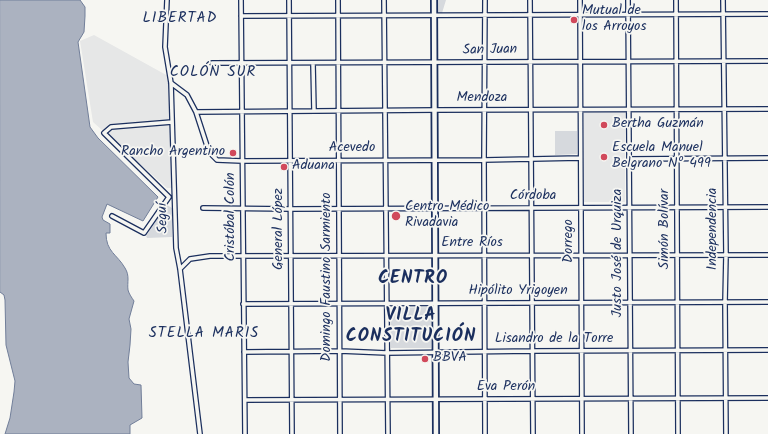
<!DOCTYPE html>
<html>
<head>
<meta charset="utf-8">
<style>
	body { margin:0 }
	canvas { display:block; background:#f6f6f2 }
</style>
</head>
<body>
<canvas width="768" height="434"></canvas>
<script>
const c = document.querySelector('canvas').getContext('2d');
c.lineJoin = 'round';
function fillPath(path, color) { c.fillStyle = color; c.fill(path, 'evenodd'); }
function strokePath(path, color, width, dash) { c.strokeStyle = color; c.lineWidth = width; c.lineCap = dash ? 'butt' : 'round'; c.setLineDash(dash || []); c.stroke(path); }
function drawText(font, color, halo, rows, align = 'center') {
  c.font = font + ' Kalam,sans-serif'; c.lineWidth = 3.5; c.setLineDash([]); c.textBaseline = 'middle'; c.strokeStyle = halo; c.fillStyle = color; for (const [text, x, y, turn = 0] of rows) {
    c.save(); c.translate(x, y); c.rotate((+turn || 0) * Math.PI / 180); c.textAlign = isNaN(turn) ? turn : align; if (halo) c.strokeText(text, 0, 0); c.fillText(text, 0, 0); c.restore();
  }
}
fillPath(new Path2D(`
	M 94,35 L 168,76 L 172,188 L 167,188 L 93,122 L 80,41 Z
	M 584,112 L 625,112 L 625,202 L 584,202 Z`), '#e6e7e7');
fillPath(new Path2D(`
	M 436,0 L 446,0 L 442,13 L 436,13 Z
	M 555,131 L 577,131 L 577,154 L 555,155 Z
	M 167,205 L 172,208 L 172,237 L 147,238 L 146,236 Z
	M 431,307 L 431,348 L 391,348 L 390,308 Z`), '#d6d9dd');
const water = new Path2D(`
	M 0,0 L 80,0 L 85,7 L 85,16 L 84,32 L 78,42 L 90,127 L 98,138 L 158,197 L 143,221 L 107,204 L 102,217 L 103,220 L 110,224 L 110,233 L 106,233 C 106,252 117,254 125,268 C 130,276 127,282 128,290 C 129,294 132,298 134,301 L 129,319 L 131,329 L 130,345 L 128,362 L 129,378 L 134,384 L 141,385 L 142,418 L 130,425 L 130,434 L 5,434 L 10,418 L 14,392 L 15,381 L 6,345 L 5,300 L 4,295 L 0,292 Z`);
fillPath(water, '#abb2c0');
strokePath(water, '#717e99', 1);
const minor = new Path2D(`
	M 167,0 L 165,47 L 171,83 L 176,248 L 180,269 L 200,434
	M 241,0 L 245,434
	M 289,0 L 292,434
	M 338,0 L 340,434
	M 384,0 L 388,434
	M 485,0 L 484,160 L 485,434
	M 530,0 L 533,434
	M 580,0 L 582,434
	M 628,0 L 631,434
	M 676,0 L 678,434
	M 723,0 L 726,255 L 725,302 L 726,434
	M 241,16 L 768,14
	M 212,63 L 768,61
	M 313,64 L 314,111
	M 171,83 L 187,95 L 196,112 L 209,152 L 217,160 L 242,161 L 484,160 L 580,158
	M 196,112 L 435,110 L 768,109
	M 629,159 L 768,158
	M 203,208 L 290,209 L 768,207
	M 112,216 L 144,233 L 169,197 L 104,133 L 111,127 L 172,122
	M 180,269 L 190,259 L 210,256 L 768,255
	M 243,304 L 768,302
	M 244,352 L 340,351 L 387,353 L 532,351 L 768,350
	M 245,400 L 768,398`);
const major = new Path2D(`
	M 434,0 L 436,434`);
strokePath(minor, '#1b2f5e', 6);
strokePath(major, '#1b2f5e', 8);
strokePath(minor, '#f6f6f2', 3.5);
strokePath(major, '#f6f6f2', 4.5);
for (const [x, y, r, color] of [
	[574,20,4,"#d1495b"],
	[604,125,4,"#d1495b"],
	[233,153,4,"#d1495b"],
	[604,157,4,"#d1495b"],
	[284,167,4,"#d1495b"],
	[396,216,5,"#d1495b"],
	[425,359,4,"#d1495b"]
]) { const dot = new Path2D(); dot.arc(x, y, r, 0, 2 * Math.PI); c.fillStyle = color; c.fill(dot); strokePath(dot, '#f6f6f2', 1.5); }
drawText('14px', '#1b2f5e', '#f6f6f2', [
	["Mutual de",582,12],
	["los Arroyos",582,28],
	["Bertha Guzmán",612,125],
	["Escuela Manuel",612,149],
	["Belgrano Nº 499",612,165],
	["Rancho Argentino",225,153,"right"],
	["Aduana",292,167],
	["Centro Médico",405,208],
	["Rivadavia",405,224],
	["BBVA",433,359]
], 'left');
drawText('14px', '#1b2f5e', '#f6f6f2', [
	["San Juan",490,51,-1],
	["Mendoza",482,99],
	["Acevedo",352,149],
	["Córdoba",533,197],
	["Cristóbal Colón",232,217,-90],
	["Seguí",164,218,-92],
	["General López",280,229,-90],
	["Simón Bolívar",666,229,-90],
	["Independencia",714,229,-90],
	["Dorrego",570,241,-90],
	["Entre Ríos",472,244],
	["Justo José de Urquiza",619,253,-90],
	["Domingo Faustino Sarmiento",328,277,-90],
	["Hipólito Yrigoyen",518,292],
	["Lisandro de la Torre",554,340],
	["Eva Perón",506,388]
]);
c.letterSpacing = '1px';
drawText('15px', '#1b2f5e', '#f6f6f2', [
	["LIBERTAD",180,19],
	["COLÓN SUR",213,73],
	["STELLA MARIS",204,334]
]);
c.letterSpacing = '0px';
c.letterSpacing = '1px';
drawText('bold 18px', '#1b2f5e', '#f6f6f2', [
	["CENTRO",413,280],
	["VILLA",411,317],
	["CONSTITUCIÓN",411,338]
]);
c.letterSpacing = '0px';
</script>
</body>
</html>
